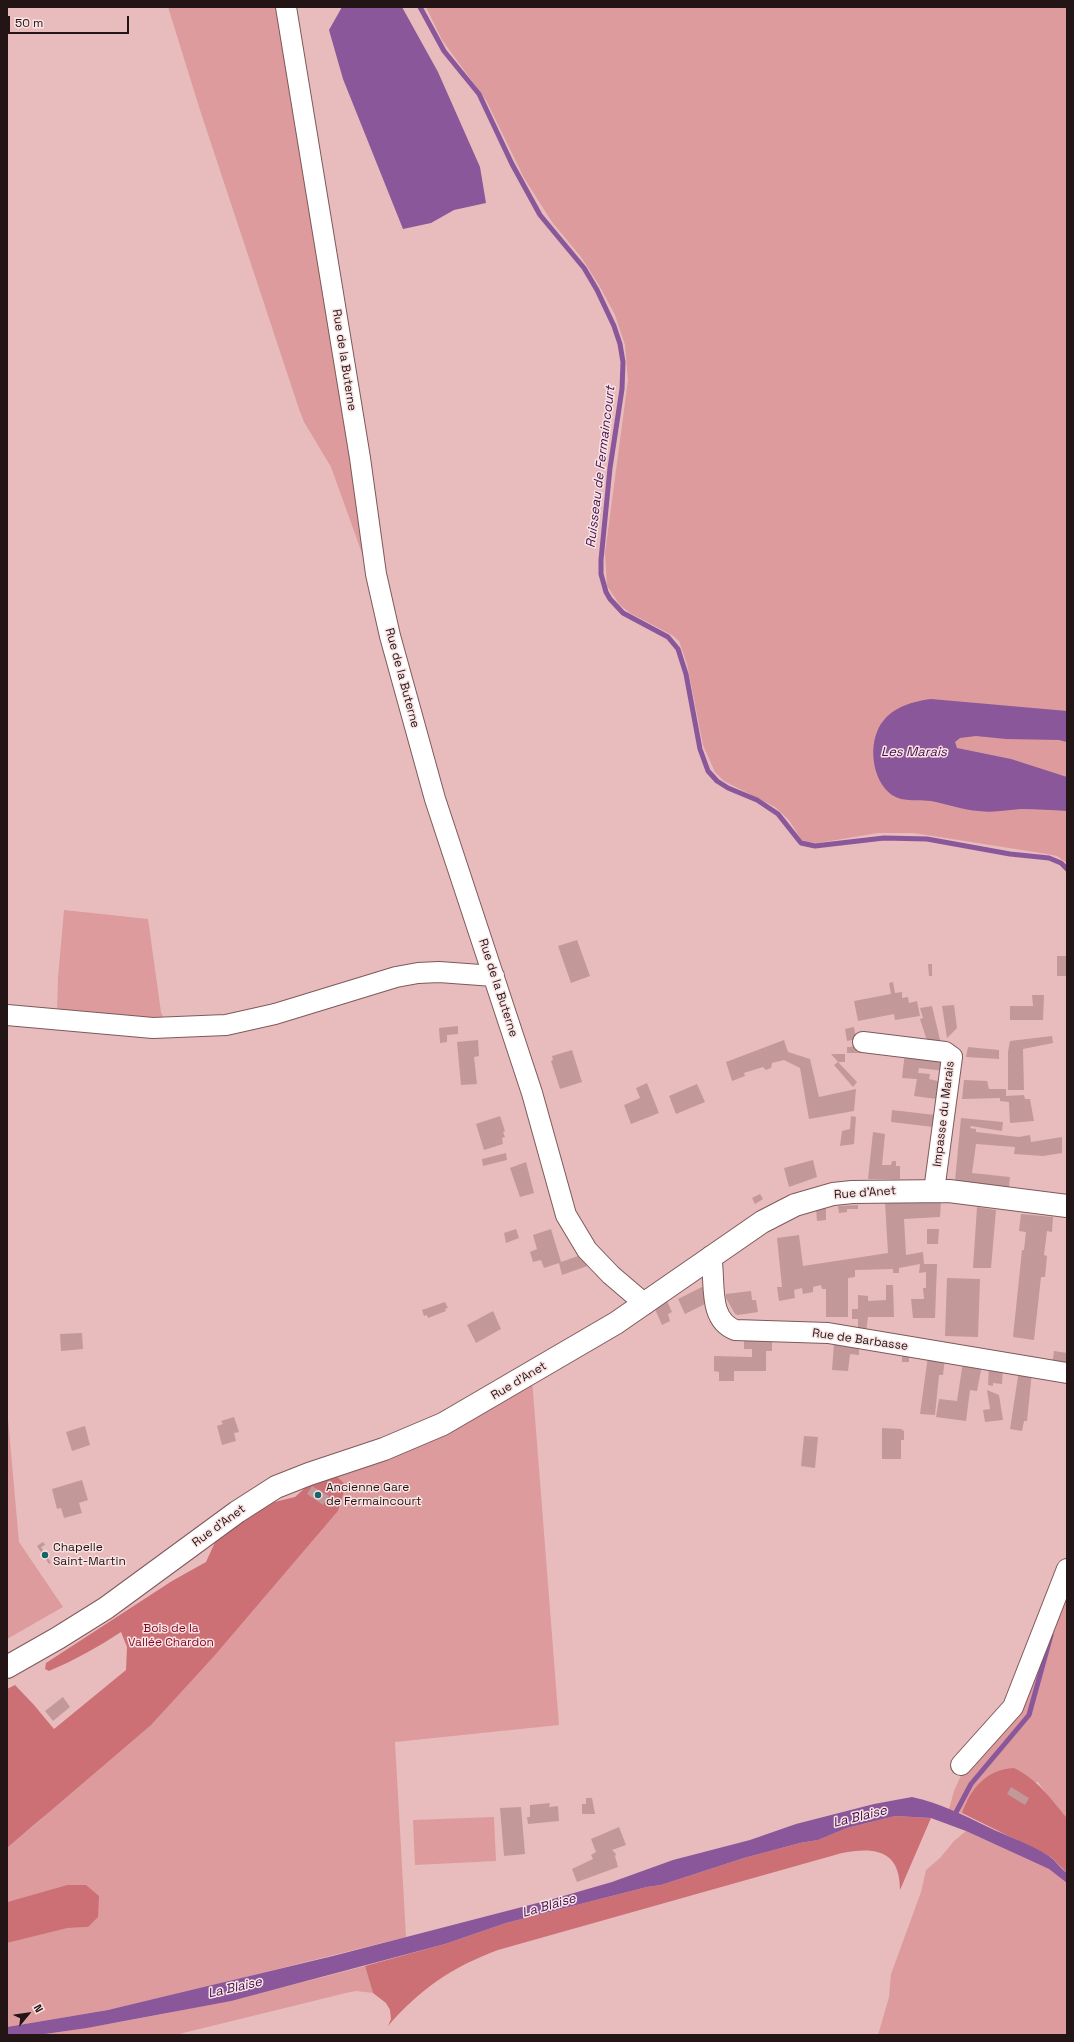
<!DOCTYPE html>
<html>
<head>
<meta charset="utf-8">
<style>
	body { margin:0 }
	#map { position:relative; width:1074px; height:2042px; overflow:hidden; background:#e8bcbd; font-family:"Space Grotesk",sans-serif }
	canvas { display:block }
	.frame { position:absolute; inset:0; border:8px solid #231415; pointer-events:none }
	.north { position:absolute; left:8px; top:1994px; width:40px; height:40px; -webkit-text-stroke:3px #fae3e3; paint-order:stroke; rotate:61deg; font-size:11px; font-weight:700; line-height:16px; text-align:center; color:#231415 }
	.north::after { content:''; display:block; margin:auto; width:14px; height:18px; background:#231415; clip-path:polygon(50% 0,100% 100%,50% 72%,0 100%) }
	.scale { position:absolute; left:8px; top:16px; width:121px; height:18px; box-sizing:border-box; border:2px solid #231415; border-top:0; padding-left:5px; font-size:12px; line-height:14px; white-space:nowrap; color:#231415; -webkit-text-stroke:3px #fae3e3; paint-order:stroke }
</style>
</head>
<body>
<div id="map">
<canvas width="1074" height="2042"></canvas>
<div class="frame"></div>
<div class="north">N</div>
<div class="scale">50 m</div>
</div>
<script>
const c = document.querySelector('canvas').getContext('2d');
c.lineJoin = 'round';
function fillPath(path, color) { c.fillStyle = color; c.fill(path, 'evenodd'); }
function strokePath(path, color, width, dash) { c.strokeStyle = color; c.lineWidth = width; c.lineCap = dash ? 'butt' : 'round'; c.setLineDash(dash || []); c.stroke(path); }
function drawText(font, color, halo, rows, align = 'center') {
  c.font = font + ' "Space Grotesk",sans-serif'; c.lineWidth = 3; c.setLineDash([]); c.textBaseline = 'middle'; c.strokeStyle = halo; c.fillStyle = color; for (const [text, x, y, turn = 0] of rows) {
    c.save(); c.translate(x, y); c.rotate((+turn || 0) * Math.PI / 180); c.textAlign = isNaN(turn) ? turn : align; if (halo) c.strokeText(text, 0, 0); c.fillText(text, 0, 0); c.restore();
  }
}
fillPath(new Path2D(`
	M 168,7 L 280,7 L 368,570 L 331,467 L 304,422 L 299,409 L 200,110 Z
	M 426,7 L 1067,7 L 1067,863 L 1057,856 L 1047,854 L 914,833 L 878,833 L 818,843 L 805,842 L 801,839 L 789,820 L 775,807 L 724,781 L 715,772 L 703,745 L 687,664 L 679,641 L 672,635 L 630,613 L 620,605 L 607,586 L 605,553 L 628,380 L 625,345 L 615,315 L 599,285 L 581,257 L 552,222 L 524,178 L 486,100 L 442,40 Z
	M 64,910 L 148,919 L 161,1012 L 164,1019 L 57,1013 L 58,978 Z
	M 532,1379 L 559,1725 L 395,1742 L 406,1937 L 165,1997 L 108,2010 L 7,2027 L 7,1943 L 68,1928 L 88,1927 L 67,1885 L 7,1902 L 7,1848 L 38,1822 L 216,1654 L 338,1511 L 335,1475 Z
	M 7,1408 L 19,1542 L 63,1607 L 7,1639 Z
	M 1067,1600 L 1067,1818 L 1051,1801 L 1038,1782 L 966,1801 L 962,1813 L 949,1809 L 954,1791 L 963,1771 L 1017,1711 Z
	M 494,1817 L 496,1861 L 415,1865 L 413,1820 Z
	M 966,1831 L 1049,1869 L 1067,1883 L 1067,2035 L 878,2035 L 889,1997 L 891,1974 L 921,1892 L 926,1870 L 940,1858 L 954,1841 Z
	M 365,1966 L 373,1993 L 356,1991 L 346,1993 L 175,2035 L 38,2035 C 148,2020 257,1995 365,1966 Z`), '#dd9b9d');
fillPath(new Path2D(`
	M 335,1475 L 346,1485 L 338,1511 L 216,1654 L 151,1725 L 7,1848 L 7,1689 L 15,1685 L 34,1705 L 54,1729 L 126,1670 L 127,1647 L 121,1632 C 98,1647 75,1660 49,1671 L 45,1669 L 46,1663 L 172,1581 L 206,1562 L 216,1540 L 266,1504 L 295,1497 L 306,1487 Z
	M 1014,1768 C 1038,1780 1050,1798 1067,1818 L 1067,1873 L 1051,1857 L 962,1813 C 970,1789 987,1769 1014,1768 Z
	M 895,1816 L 931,1818 L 900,1890 C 900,1850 875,1847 842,1853 L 498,1950 C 452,1967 420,1989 388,2026 L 391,2019 L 390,2010 L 386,2003 L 373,1993 L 365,1966 L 445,1944 L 506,1923 L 647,1887 L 661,1885 L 744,1858 L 800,1843 L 818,1840 L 847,1828 Z
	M 67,1885 L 86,1885 L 99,1896 L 98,1917 L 88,1927 L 68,1928 L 7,1943 L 7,1902 Z`), '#cc7075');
fillPath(new Path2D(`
	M 342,7 L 402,7 L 438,72 L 480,167 L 486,203 L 454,210 L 431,223 L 403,229 L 343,79 L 329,30 Z
	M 931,699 L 1067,711 L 1067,742 L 1059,740 L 1006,739 L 976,736 L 960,738 L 955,742 L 957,748 L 1011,759 L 1067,777 L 1067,811 C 1052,810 1037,809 1021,809 C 1008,810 993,813 979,811 C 963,810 947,804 931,801 C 922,800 911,801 901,799 C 875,792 868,753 877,732 C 886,709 909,702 931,699 Z
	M 912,1797 C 940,1803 963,1815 988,1827 C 1009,1837 1030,1844 1049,1856 C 1056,1861 1060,1868 1067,1873 L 1067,1883 L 1049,1869 L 966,1831 L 931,1818 L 895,1816 L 847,1828 L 818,1840 L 800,1843 L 744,1858 L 661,1885 L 647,1887 L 506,1923 L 445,1944 L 231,2001 L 87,2028 L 38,2035 L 7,2035 L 7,2027 L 108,2010 L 333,1956 L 553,1899 L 612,1882 L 673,1860 L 750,1840 L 796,1824 L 874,1804 Z`), '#89579a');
strokePath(new Path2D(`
	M 420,7 L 444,51 L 479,94 L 512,164 L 540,215 L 584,268 L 597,290 L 614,326 L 620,344 L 623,362 L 622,389 L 610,468 L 601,560 L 601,574 L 606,592 L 610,599 L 623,613 L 668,637 L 678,649 L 686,674 L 700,749 L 708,771 L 717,781 L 728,788 L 757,800 L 778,814 L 801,843 L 815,846 L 884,838 L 927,839 L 1010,854 L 1049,858 L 1061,863 L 1067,869
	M 953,1818 L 971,1784 L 1029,1715 L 1051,1635`), '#89579a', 5);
fillPath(new Path2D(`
	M 577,940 L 590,976 L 571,983 L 558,946 Z
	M 1057,956 L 1067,956 L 1067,976 L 1057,976 Z
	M 928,964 L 932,964 L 932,976 L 929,976 Z
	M 893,982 L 895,993 L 902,992 L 902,998 L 908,997 L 909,1003 L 917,1001 L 920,1016 L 895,1020 L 894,1014 L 858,1021 L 854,1001 L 891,994 L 889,983 Z
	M 1032,995 L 1044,995 L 1043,1020 L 1010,1020 L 1010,1006 L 1033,1006 Z
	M 954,1005 L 957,1028 L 947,1038 L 942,1006 Z
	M 932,1006 L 941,1044 L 929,1047 L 920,1019 L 923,1018 L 920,1008 Z
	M 458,1026 L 458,1034 L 447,1035 L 447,1042 L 440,1043 L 439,1028 Z
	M 854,1027 L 856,1039 L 847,1041 L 845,1029 Z
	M 1052,1036 L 1053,1043 L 1023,1049 L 1024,1090 L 1008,1090 L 1008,1052 L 1010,1041 Z
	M 478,1040 L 479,1056 L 474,1057 L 477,1084 L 461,1085 L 457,1042 Z
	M 784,1040 L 788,1052 L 810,1059 L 819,1097 L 856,1089 L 854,1111 L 809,1119 L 800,1068 L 784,1060 L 772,1063 L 771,1068 L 766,1070 L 763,1067 L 744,1073 L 745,1076 L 732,1081 L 726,1062 Z
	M 878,1046 L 880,1053 L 847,1053 L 847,1047 Z
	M 968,1047 L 999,1050 L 999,1059 L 966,1057 Z
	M 572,1050 L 582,1082 L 560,1089 L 551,1061 L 553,1060 L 552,1056 Z
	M 905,1052 L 947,1057 L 945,1071 L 919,1068 L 918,1073 L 930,1074 L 929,1079 L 942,1082 L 937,1099 L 914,1096 L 917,1079 L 902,1078 Z
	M 831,1054 L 845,1054 L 845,1062 L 838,1062 Z
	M 838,1062 L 857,1082 L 853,1087 L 834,1065 Z
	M 964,1080 L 987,1081 L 989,1089 L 1006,1089 L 1006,1096 L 1024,1095 L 1025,1099 L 1030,1099 L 1034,1121 L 1010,1123 L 1009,1102 L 1000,1101 L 1000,1098 L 962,1099 Z
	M 647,1083 L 659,1113 L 631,1124 L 624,1105 L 640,1098 L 636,1088 Z
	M 697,1084 L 705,1102 L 676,1114 L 669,1096 Z
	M 892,1110 L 935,1115 L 933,1127 L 891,1122 Z
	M 500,1116 L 505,1131 L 503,1132 L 505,1137 L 502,1138 L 503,1144 L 484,1150 L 476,1124 Z
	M 851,1116 L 856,1117 L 854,1144 L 840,1146 L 842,1131 L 850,1129 Z
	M 961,1118 L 1003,1122 L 1002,1131 L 971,1126 L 970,1128 L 976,1129 L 976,1132 L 1019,1137 L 1030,1135 L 1031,1142 L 1062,1137 L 1062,1153 L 1043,1156 L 1014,1154 L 1015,1147 L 976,1144 L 972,1173 L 1010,1177 L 1009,1187 L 955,1181 Z
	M 873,1132 L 885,1134 L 882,1165 L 891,1165 L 892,1161 L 896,1161 L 896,1166 L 900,1166 L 900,1179 L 868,1179 Z
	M 506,1153 L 507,1160 L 483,1166 L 482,1159 Z
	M 813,1160 L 817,1177 L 789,1187 L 784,1168 Z
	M 526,1162 L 534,1193 L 520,1197 L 510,1168 Z
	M 760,1194 L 763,1199 L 755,1204 L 752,1198 Z
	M 941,1201 L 940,1217 L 904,1219 L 906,1255 L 923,1252 L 924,1264 L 937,1264 L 935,1318 L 913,1318 L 911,1299 L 924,1299 L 923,1288 L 926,1288 L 926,1272 L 919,1273 L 920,1264 L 899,1268 L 899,1273 L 893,1273 L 893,1269 L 855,1270 L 855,1277 L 848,1278 L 848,1317 L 826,1317 L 826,1289 L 822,1289 L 821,1285 L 813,1287 L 813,1292 L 803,1294 L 802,1288 L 794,1290 L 795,1298 L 779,1301 L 777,1287 L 782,1287 L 777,1238 L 799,1235 L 803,1266 L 888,1253 L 885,1202 Z
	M 858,1205 L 858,1209 L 847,1209 L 847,1212 L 839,1213 L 838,1206 Z
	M 977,1207 L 996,1210 L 991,1268 L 973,1268 Z
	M 826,1208 L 826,1220 L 817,1221 L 816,1209 Z
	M 1021,1214 L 1053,1217 L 1052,1232 L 1047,1231 L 1044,1255 L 1047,1256 L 1045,1277 L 1041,1277 L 1034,1340 L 1013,1337 L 1022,1250 L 1024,1250 L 1026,1232 L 1019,1231 Z
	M 516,1229 L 519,1238 L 506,1243 L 504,1233 Z
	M 551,1229 L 561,1262 L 581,1255 L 590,1265 L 562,1275 L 559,1263 L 544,1268 L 541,1260 L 533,1262 L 530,1252 L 537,1249 L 533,1235 Z
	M 927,1229 L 939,1229 L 938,1244 L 927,1244 Z
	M 947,1278 L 980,1279 L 978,1337 L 945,1336 Z
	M 708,1284 L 711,1301 L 685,1314 L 678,1299 Z
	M 886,1285 L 893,1285 L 894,1317 L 868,1317 L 866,1333 L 858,1332 L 858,1319 L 852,1319 L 852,1309 L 858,1309 L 858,1295 L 868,1296 L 868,1301 L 886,1300 Z
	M 751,1291 L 752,1300 L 756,1300 L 758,1312 L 738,1315 L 735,1314 L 726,1298 L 726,1294 Z
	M 666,1299 L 672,1312 L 668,1314 L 670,1321 L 662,1325 L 654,1307 Z
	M 445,1302 L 448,1308 L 445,1309 L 446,1311 L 428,1318 L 427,1315 L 424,1316 L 422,1310 Z
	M 493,1311 L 501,1329 L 476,1343 L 467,1325 Z
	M 82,1333 L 83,1349 L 61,1351 L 60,1334 Z
	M 744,1338 L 772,1338 L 772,1351 L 766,1351 L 766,1371 L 734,1371 L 734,1381 L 719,1381 L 719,1372 L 714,1371 L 714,1356 L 752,1357 L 752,1349 L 744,1349 Z
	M 834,1344 L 859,1346 L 859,1355 L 850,1354 L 848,1371 L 832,1370 Z
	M 1054,1351 L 1067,1353 L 1067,1367 L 1052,1365 Z
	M 902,1353 L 909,1354 L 909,1362 L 902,1362 Z
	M 928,1356 L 945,1358 L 943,1375 L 939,1375 L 935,1415 L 920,1414 Z
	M 963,1362 L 982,1365 L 977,1391 L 970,1390 L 966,1421 L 936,1417 L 939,1399 L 957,1401 Z
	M 989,1366 L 1003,1367 L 1002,1384 L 993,1383 L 993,1386 L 988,1385 Z
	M 1019,1370 L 1032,1372 L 1027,1421 L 1024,1421 L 1022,1431 L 1010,1429 Z
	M 987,1390 L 999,1395 L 1003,1420 L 985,1422 L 983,1410 L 990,1409 Z
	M 234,1417 L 239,1432 L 234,1433 L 236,1441 L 222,1445 L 217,1426 L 223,1424 L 221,1421 Z
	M 85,1426 L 90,1445 L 72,1451 L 66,1432 Z
	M 882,1428 L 902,1429 L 902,1431 L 904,1430 L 904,1440 L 901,1440 L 901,1459 L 882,1459 Z
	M 804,1436 L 818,1437 L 815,1468 L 801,1466 Z
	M 82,1480 L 88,1500 L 79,1503 L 82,1513 L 64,1518 L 61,1508 L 57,1509 L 52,1489 Z
	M 312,1486 L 329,1496 L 323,1505 L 307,1494 Z
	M 43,1542 L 45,1545 L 41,1547 L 51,1563 L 49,1564 L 37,1546 Z
	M 63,1697 L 70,1707 L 53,1721 L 45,1711 Z
	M 1011,1787 L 1029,1798 L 1025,1805 L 1007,1794 Z
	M 586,1798 L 592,1798 L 595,1814 L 582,1814 L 582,1804 L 586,1804 Z
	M 550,1803 L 549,1807 L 558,1806 L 559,1821 L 528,1824 L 527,1817 L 530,1817 L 530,1805 Z
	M 521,1807 L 525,1854 L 504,1856 L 500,1808 Z
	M 619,1827 L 626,1845 L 612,1850 L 616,1854 L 615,1856 L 618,1867 L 577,1882 L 572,1869 L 593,1859 L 591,1855 L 596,1852 L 591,1839 Z`), '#c29899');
const minor = new Path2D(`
	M 286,7 L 360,458 L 376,574 L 390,636 L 435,799 L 532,1093 L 566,1215 L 587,1250 L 611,1275 L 645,1304
	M 7,1015 L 153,1028 L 226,1025 L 275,1014 L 396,977 L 418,973 L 439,972 L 494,976
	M 863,1042 L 945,1052 L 952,1057 L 934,1191
	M 711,1256 C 716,1281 707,1319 735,1330 L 828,1333 L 1067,1373
	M 961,1765 L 1013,1707 L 1067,1569`);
const major = new Path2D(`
	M 7,1667 L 58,1638 L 106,1608 L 237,1512 L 276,1487 L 309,1474 L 384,1449 L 443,1424 L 616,1323 L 762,1222 L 795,1205 L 833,1194 L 852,1192 L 949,1191 L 1067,1206`);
strokePath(minor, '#7f595a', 22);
strokePath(major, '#7f595a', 24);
strokePath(minor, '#fff', 20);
strokePath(major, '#fff', 22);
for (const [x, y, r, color] of [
	[318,1495,4,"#166567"],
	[45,1555,4,"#166567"]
]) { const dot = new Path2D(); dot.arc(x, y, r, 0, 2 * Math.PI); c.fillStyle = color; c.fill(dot); strokePath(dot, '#fae3e3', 1.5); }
drawText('12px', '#231415', '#fae3e3', [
	["Rue de la Buterne",344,360,81],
	["Rue de la Buterne",402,678,75],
	["Rue de la Buterne",498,988,72],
	["Impasse du Marais",944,1114,-83],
	["Rue d'Anet",865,1193,-4],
	["Rue de Barbasse",860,1340,8],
	["Rue d'Anet",519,1381,-31],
	["Rue d'Anet",219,1526,-36]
]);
drawText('12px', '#231415', '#fae3e3', [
	["Ancienne Gare",326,1488],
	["de Fermaincourt",326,1502],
	["Chapelle",53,1548],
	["Saint-Martin",53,1562]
], 'left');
drawText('12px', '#7e0925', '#fae3e3', [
	["Bois de la",171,1629],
	["Vallée Chardon",171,1643]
]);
drawText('italic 13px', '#410f50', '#fae3e3', [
	["Ruisseau de Fermaincourt",601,467,-83],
	["Les Marais",914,752],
	["La Blaise",860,1817,-14],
	["La Blaise",549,1906,-16],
	["La Blaise",235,1988,-13]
]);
</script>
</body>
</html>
